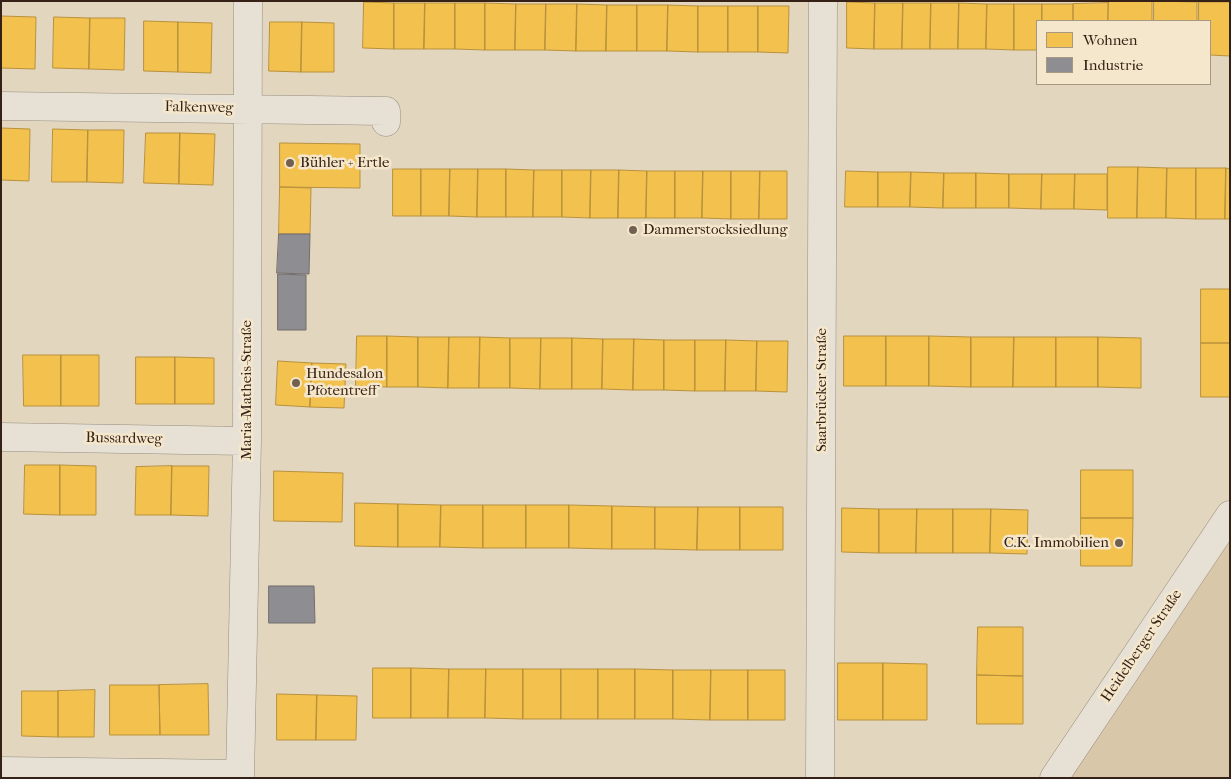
<!DOCTYPE html>
<html>
<head>
<meta charset="utf-8">
<style>
	body { margin:0 }
	#map { position:relative; width:1231px; height:779px; overflow:hidden; background:#e2d6bf; font-family:"IM FELL French Canon",serif }
	canvas { display:block }
	.frame { position:absolute; inset:0; border:2px solid #352115; pointer-events:none }
	.legend { position:absolute; left:1036px; top:20px; width:175px; height:65px; box-sizing:border-box; background:#f5e7cc; border:1px solid #a89883; margin:0; padding:6px 9px; list-style:none; font-size:15px; color:#352115 }
	.legend li { display:flex; align-items:center; gap:10px; height:25px }
	.legend b { width:25px; border:1px solid #a89883 }
</style>
</head>
<body>
<div id="map">
<canvas width="1231" height="779"></canvas>
<div class="frame"></div>
<ul class="legend">
<li><b style="height:14px;background:#f2c14e"></b>Wohnen</li>
<li><b style="height:14px;background:#8d8d92"></b>Industrie</li>
</ul>
</div>
<script>
const c = document.querySelector('canvas').getContext('2d');
c.lineJoin = 'round';
function fillPath(path, color) { c.fillStyle = color; c.fill(path, 'evenodd'); }
function strokePath(path, color, width, dash) { c.strokeStyle = color; c.lineWidth = width; c.lineCap = dash ? 'butt' : 'round'; c.setLineDash(dash || []); c.stroke(path); }
function drawText(font, color, halo, rows, align = 'center') {
  c.font = font + ' "IM FELL French Canon",serif'; c.lineWidth = 5; c.setLineDash([]); c.textBaseline = 'middle'; c.strokeStyle = halo; c.fillStyle = color; for (const [text, x, y, turn = 0] of rows) {
    c.save(); c.translate(x, y); c.rotate((+turn || 0) * Math.PI / 180); c.textAlign = isNaN(turn) ? turn : align; if (halo) c.strokeText(text, 0, 0); c.fillText(text, 0, 0); c.restore();
  }
}
fillPath(new Path2D(`
	M 1230,537 L 1230,778 L 1068,778 Z`), '#d8c7a8');
const homes = new Path2D(`
	M 1109,1 L 1152,1 L 1152,21 L 1108,21 Z
	M 1154,1 L 1197,2 L 1197,21 L 1154,21 Z
	M 364,2 L 394,3 L 394,49 L 363,48 Z
	M 847,2 L 875,3 L 874,49 L 847,48 Z
	M 1199,2 L 1230,2 L 1230,56 L 1210,55 L 1210,21 L 1199,21 Z
	M 394,3 L 425,3 L 424,49 L 394,49 Z
	M 425,3 L 455,3 L 455,49 L 424,49 Z
	M 455,3 L 485,3 L 485,50 L 455,49 Z
	M 485,3 L 516,4 L 515,50 L 485,50 Z
	M 875,3 L 903,3 L 902,49 L 874,49 Z
	M 903,3 L 931,3 L 930,49 L 902,49 Z
	M 931,3 L 959,3 L 958,49 L 930,49 Z
	M 959,3 L 987,4 L 986,49 L 958,49 Z
	M 1108,3 L 1108,21 L 1073,21 L 1073,4 Z
	M 516,4 L 546,4 L 545,50 L 515,50 Z
	M 546,4 L 577,4 L 576,51 L 545,50 Z
	M 577,4 L 607,5 L 606,51 L 576,51 Z
	M 987,4 L 1014,4 L 1014,50 L 986,49 Z
	M 1014,4 L 1042,4 L 1042,21 L 1037,21 L 1037,50 L 1014,50 Z
	M 1042,4 L 1073,4 L 1073,21 L 1042,21 Z
	M 607,5 L 637,5 L 637,51 L 606,51 Z
	M 637,5 L 668,5 L 667,51 L 637,51 Z
	M 668,5 L 698,6 L 698,52 L 667,51 Z
	M 698,6 L 728,6 L 728,52 L 698,52 Z
	M 728,6 L 758,6 L 758,52 L 728,52 Z
	M 758,6 L 789,6 L 788,53 L 758,52 Z
	M 1,16 L 36,17 L 35,69 L 1,68 Z
	M 54,17 L 90,18 L 89,69 L 53,68 Z
	M 90,18 L 125,18 L 124,70 L 89,69 Z
	M 144,21 L 178,22 L 178,72 L 144,71 Z
	M 178,22 L 212,23 L 211,73 L 178,72 Z
	M 270,22 L 302,22 L 301,72 L 269,71 Z
	M 302,22 L 334,23 L 334,72 L 301,72 Z
	M 1,128 L 30,129 L 29,181 L 1,180 Z
	M 53,129 L 88,130 L 87,182 L 52,182 Z
	M 88,130 L 124,130 L 123,183 L 87,182 Z
	M 146,133 L 180,133 L 179,184 L 144,183 Z
	M 180,133 L 215,134 L 213,185 L 179,184 Z
	M 280,143 L 360,144 L 360,188 L 280,187 Z
	M 1108,167 L 1138,167 L 1137,218 L 1108,218 Z
	M 1138,167 L 1167,168 L 1166,218 L 1137,218 Z
	M 1167,168 L 1196,168 L 1196,219 L 1166,218 Z
	M 1196,168 L 1226,168 L 1225,219 L 1196,219 Z
	M 1226,168 L 1230,169 L 1230,219 L 1225,219 Z
	M 393,169 L 421,169 L 421,216 L 393,216 Z
	M 421,169 L 450,169 L 449,216 L 421,216 Z
	M 450,169 L 478,169 L 477,217 L 449,216 Z
	M 478,169 L 506,169 L 506,217 L 477,217 Z
	M 506,169 L 534,170 L 533,217 L 506,217 Z
	M 534,170 L 562,170 L 562,217 L 533,217 Z
	M 562,170 L 591,170 L 590,218 L 562,217 Z
	M 591,170 L 619,170 L 618,218 L 590,218 Z
	M 619,170 L 647,171 L 646,218 L 618,218 Z
	M 647,171 L 675,171 L 675,218 L 646,218 Z
	M 675,171 L 703,171 L 702,218 L 675,218 Z
	M 703,171 L 731,171 L 731,219 L 702,218 Z
	M 731,171 L 760,171 L 759,219 L 731,219 Z
	M 760,171 L 787,171 L 787,219 L 759,219 Z
	M 846,171 L 878,172 L 878,207 L 845,207 Z
	M 878,172 L 911,172 L 910,207 L 878,207 Z
	M 911,172 L 944,173 L 943,208 L 910,207 Z
	M 944,173 L 976,173 L 976,208 L 943,208 Z
	M 976,173 L 1009,174 L 1009,208 L 976,208 Z
	M 1009,174 L 1042,174 L 1041,209 L 1009,208 Z
	M 1042,174 L 1075,174 L 1074,209 L 1041,209 Z
	M 1075,174 L 1107,174 L 1107,210 L 1074,209 Z
	M 280,187 L 311,188 L 310,234 L 279,234 Z
	M 1201,289 L 1230,289 L 1230,343 L 1201,343 Z
	M 357,336 L 387,336 L 387,387 L 356,386 Z
	M 387,336 L 418,337 L 418,387 L 387,387 Z
	M 844,336 L 886,336 L 886,386 L 844,386 Z
	M 886,336 L 929,336 L 929,386 L 886,386 Z
	M 929,336 L 971,337 L 971,387 L 929,386 Z
	M 418,337 L 449,337 L 448,388 L 418,387 Z
	M 449,337 L 480,337 L 479,388 L 448,388 Z
	M 480,337 L 510,338 L 510,388 L 479,388 Z
	M 971,337 L 1014,337 L 1013,387 L 971,387 Z
	M 1014,337 L 1056,337 L 1056,387 L 1013,387 Z
	M 1056,337 L 1098,337 L 1098,387 L 1056,387 Z
	M 1098,337 L 1141,338 L 1141,388 L 1098,387 Z
	M 510,338 L 541,338 L 540,389 L 510,388 Z
	M 541,338 L 572,338 L 572,389 L 540,389 Z
	M 572,338 L 603,339 L 602,389 L 572,389 Z
	M 603,339 L 634,339 L 633,390 L 602,389 Z
	M 634,339 L 664,340 L 664,390 L 633,390 Z
	M 664,340 L 695,340 L 695,391 L 664,390 Z
	M 695,340 L 726,340 L 725,391 L 695,391 Z
	M 726,340 L 757,341 L 756,391 L 725,391 Z
	M 757,341 L 788,341 L 787,392 L 756,391 Z
	M 1201,343 L 1230,343 L 1230,397 L 1201,397 Z
	M 23,355 L 61,355 L 61,406 L 24,406 Z
	M 61,355 L 99,355 L 99,406 L 61,406 Z
	M 136,357 L 175,357 L 175,404 L 136,404 Z
	M 175,357 L 214,358 L 214,404 L 175,404 Z
	M 278,361 L 312,363 L 310,407 L 276,405 Z
	M 312,363 L 346,364 L 344,408 L 310,407 Z
	M 25,465 L 60,465 L 60,515 L 24,514 Z
	M 60,465 L 96,466 L 96,515 L 60,515 Z
	M 172,466 L 171,515 L 135,515 L 136,467 Z
	M 172,466 L 209,466 L 208,516 L 171,515 Z
	M 1081,470 L 1133,470 L 1133,518 L 1081,518 Z
	M 274,471 L 343,473 L 342,522 L 274,521 Z
	M 355,503 L 398,504 L 398,547 L 355,546 Z
	M 398,504 L 441,505 L 440,547 L 398,547 Z
	M 441,505 L 483,505 L 483,548 L 440,547 Z
	M 483,505 L 526,505 L 526,548 L 483,548 Z
	M 526,505 L 569,505 L 569,548 L 526,548 Z
	M 569,505 L 612,506 L 612,549 L 569,548 Z
	M 612,506 L 655,507 L 655,549 L 612,549 Z
	M 655,507 L 698,507 L 697,550 L 655,549 Z
	M 698,507 L 740,507 L 740,550 L 697,550 Z
	M 740,507 L 783,507 L 783,550 L 740,550 Z
	M 842,508 L 879,509 L 879,553 L 842,552 Z
	M 879,509 L 917,509 L 916,553 L 879,553 Z
	M 917,509 L 953,509 L 953,553 L 916,553 Z
	M 953,509 L 991,509 L 990,553 L 953,553 Z
	M 991,509 L 1028,510 L 1027,554 L 990,553 Z
	M 1081,518 L 1133,518 L 1132,566 L 1081,566 Z
	M 978,627 L 1023,627 L 1023,676 L 977,675 Z
	M 838,663 L 883,663 L 883,720 L 838,720 Z
	M 883,663 L 927,664 L 927,720 L 883,720 Z
	M 373,668 L 411,668 L 411,718 L 373,718 Z
	M 411,668 L 449,669 L 448,718 L 411,718 Z
	M 449,669 L 486,669 L 485,718 L 448,718 Z
	M 486,669 L 523,669 L 523,719 L 485,718 Z
	M 523,669 L 561,669 L 561,719 L 523,719 Z
	M 561,669 L 598,669 L 598,719 L 561,719 Z
	M 598,669 L 635,669 L 635,719 L 598,719 Z
	M 635,669 L 673,670 L 673,719 L 635,719 Z
	M 673,670 L 711,670 L 710,720 L 673,719 Z
	M 711,670 L 748,670 L 748,720 L 710,720 Z
	M 748,670 L 785,670 L 785,720 L 748,720 Z
	M 977,675 L 1023,676 L 1023,724 L 977,724 Z
	M 208,684 L 209,735 L 160,735 L 159,685 Z
	M 110,685 L 159,685 L 160,735 L 110,735 Z
	M 95,690 L 94,737 L 58,737 L 58,691 Z
	M 22,691 L 58,691 L 58,737 L 22,736 Z
	M 277,694 L 317,695 L 316,740 L 277,740 Z
	M 317,695 L 357,696 L 356,740 L 316,740 Z`);
fillPath(homes, '#f2c14e');
strokePath(homes, '#b9913d', 1);
const industry = new Path2D(`
	M 279,234 L 310,234 L 309,274 L 277,273 Z
	M 278,274 L 306,275 L 306,330 L 278,330 Z
	M 269,586 L 314,586 L 315,623 L 269,623 Z`);
fillPath(industry, '#8d8d92');
strokePath(industry, '#736d6c', 1);
const minor = new Path2D(`
	M 1,106 L 386,111 L 386,122
	M 1,437 L 247,441
	M 1,771 L 240,774
	M 240,778 L 247,441 L 248,1
	M 820,778 L 823,1
	M 1054,778 L 1230,515`);
strokePath(minor, '#968c7e', 29);
strokePath(minor, '#e7e1d5', 28);
for (const [x, y, r, color] of [
	[290,163,5,"#726050"],
	[633,230,5,"#726050"],
	[296,383,5,"#726050"],
	[1119,543,5,"#726050"]
]) { const dot = new Path2D(); dot.arc(x, y, r, 0, 2 * Math.PI); c.fillStyle = color; c.fill(dot); strokePath(dot, '#f5e7cc', 2); }
drawText('15px', '#352115', '#f5e7cc', [
	["Falkenweg",199,108,1],
	["Maria-Matheis-Straße",247,390,-90],
	["Saarbrücker Straße",822,390,-90],
	["Bussardweg",124,439,1],
	["Heidelberger Straße",1142,646,-56]
]);
drawText('15px', '#352115', '#f5e7cc', [
	["Bühler + Ertle",300,163],
	["Dammerstocksiedlung",643,230],
	["Hundesalon",306,374],
	["Pfotentreff",306,391],
	["C.K. Immobilien",1109,543,"right"]
], 'left');
</script>
</body>
</html>
